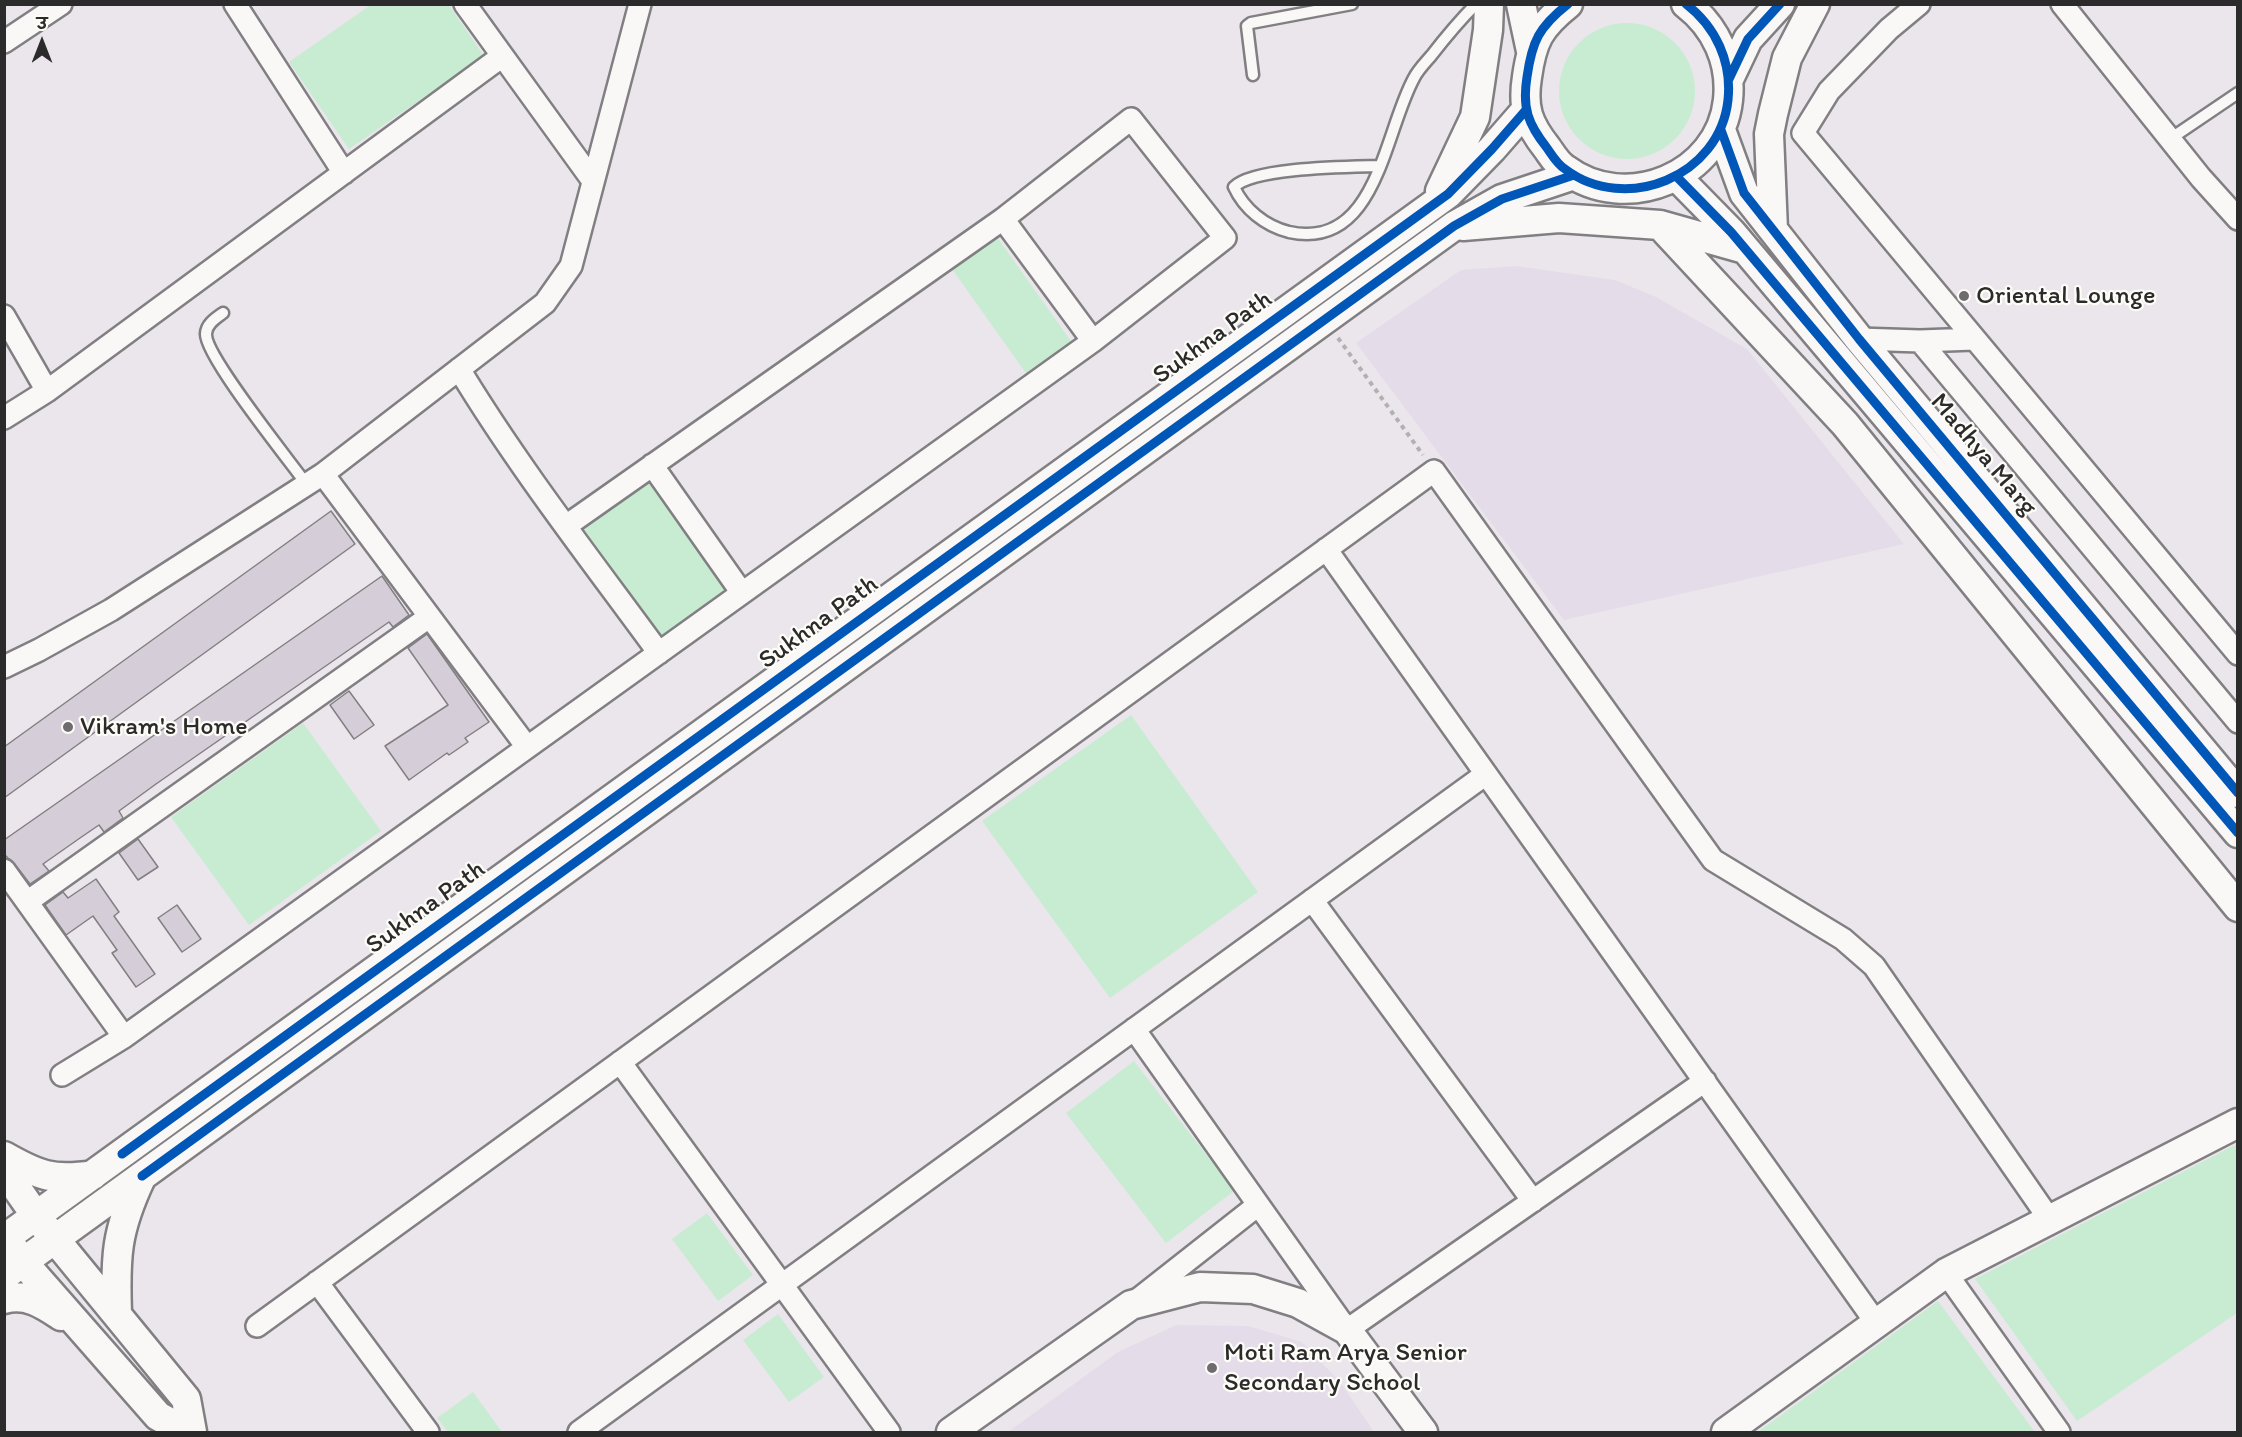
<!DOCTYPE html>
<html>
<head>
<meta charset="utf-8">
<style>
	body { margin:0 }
	#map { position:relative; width:2242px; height:1437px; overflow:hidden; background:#ebe6ec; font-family:Itim,"Playpen Sans Deva",sans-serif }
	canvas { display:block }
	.frame { position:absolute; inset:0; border:6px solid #2b2b2b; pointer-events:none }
	.north { position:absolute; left:12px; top:12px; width:60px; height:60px; -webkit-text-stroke:4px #fdfcf7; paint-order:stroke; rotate:0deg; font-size:16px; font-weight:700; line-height:24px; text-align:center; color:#2b2b2b }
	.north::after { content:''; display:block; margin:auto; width:21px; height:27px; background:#2b2b2b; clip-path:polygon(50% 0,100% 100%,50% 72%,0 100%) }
</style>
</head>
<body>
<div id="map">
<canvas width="2242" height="1437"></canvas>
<div class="frame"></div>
<div class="north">उ</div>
</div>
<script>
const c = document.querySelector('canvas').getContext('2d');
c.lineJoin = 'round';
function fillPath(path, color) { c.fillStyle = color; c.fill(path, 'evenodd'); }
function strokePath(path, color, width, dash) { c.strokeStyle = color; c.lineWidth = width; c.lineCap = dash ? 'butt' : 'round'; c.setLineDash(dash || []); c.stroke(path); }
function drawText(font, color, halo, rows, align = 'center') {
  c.font = font + ' Itim,sans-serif'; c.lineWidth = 4.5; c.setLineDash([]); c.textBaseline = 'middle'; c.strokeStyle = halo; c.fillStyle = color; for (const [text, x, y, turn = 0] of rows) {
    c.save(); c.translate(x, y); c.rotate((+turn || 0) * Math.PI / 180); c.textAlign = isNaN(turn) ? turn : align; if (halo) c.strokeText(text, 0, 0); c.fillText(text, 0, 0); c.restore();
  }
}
fillPath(new Path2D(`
	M 1516,266 L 1615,280 L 1656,297 L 1747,349 L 1904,544 L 1564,620 L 1356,343 L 1461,270 Z
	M 1176,1325 L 1248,1326 L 1302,1342 L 1341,1383 L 1374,1432 L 1008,1432 L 1118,1352 Z`), '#e5dcea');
fillPath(new Path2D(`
	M 372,4 L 449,5 L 484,56 L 349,149 L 289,62 Z
	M1559 91a68 68 0 1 1 136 0a68 68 0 1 1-136 0Z
	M 997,237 L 1073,344 L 1028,376 L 952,269 Z
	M 651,478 L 731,593 L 661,642 L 580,527 Z
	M 1131,715 L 1258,892 L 1110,998 L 982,821 Z
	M 303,723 L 381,831 L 249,925 L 171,817 Z
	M 1134,1061 L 1234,1191 L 1166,1243 L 1066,1113 Z
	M 2237,1144 L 2237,1313 L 2077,1421 L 1975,1279 Z
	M 707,1213 L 753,1275 L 718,1301 L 672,1239 Z
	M 1938,1301 L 2034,1431 L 1758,1432 Z
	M 778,1314 L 824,1377 L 789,1402 L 743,1340 Z
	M 473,1392 L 502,1432 L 448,1432 L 437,1418 Z`), '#c7ecd2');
const building = new Path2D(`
	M 331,511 L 355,544 L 4,798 L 4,747 Z
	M 382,576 L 409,615 L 393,627 L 389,622 L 156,784 L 119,811 L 123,818 L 104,832 L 99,825 L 80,838 L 43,864 L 49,871 L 30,884 L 14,863 L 8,858 L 4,854 L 4,840 Z
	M 427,634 L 489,722 L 465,738 L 468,742 L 449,755 L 447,753 L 409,780 L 385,746 L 448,705 L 408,648 Z
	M 349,691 L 374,725 L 354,739 L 330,705 Z
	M 138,839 L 158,867 L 138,880 L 119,853 Z
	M 96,879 L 119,912 L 114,916 L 155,974 L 136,987 L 112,953 L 117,950 L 93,916 L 66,935 L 45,905 L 63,892 L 68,898 Z
	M 177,905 L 201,939 L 182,952 L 158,918 Z`);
fillPath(building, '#d5ced9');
strokePath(building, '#817f82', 1.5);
const lane = new Path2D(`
	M 1253,75 L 1247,26 L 1251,23 L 1352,4
	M 2170,139 L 2238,93
	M 1380,166 C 1350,167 1254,167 1234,187 C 1244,209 1265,226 1289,232 C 1377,251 1384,132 1414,78 C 1418,70 1425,63 1431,56 C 1445,38 1459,21 1476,4
	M 223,313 C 216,318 206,324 206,334 C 205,356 289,460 307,485`);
const street = new Path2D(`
	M 235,4 L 344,173
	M 465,4 L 593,181
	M 1919,4 L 1889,29 L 1829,91 L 1803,133 L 2238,654
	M 2062,4 L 2201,178 L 2238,219
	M 4,42 L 61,4
	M 1003,219 L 1093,341
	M 4,316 L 47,391
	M 1859,339 L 1920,341 L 2238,722
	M 1920,341 L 1974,339
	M 459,369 C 519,468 591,560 659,653
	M 4,418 L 47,391 L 501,57
	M 652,465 L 742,593
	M 323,474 L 527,747
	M 1326,549 L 1877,1324
	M 4,667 L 39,650 L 111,610 L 323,474 L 545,303 L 571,266 L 640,4
	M 4,870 L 124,1037
	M 1312,900 L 1533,1201
	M 27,902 L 429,617
	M 1134,1029 L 1347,1330 L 1705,1081
	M 620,1062 L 889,1432
	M 62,1075 L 124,1037 L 1093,341 L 1225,238 L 1131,119 L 1003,219 L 566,526
	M 1946,1273 L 2059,1432
	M 317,1282 L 428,1432
	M 1136,1301 L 1258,1205
	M 257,1326 L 1434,471 L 1713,860 L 1843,939 L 1874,966 L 2050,1220
	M 579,1432 L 1486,774`);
const secondary = new Path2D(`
	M 1521,4 L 1531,51
	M 1568,4 C 1539,27 1532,41 1527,77 C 1522,108 1528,124 1547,148 C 1552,155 1557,164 1565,169 C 1626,215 1720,176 1728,100 C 1732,62 1716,27 1686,4
	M 1729,79 L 1748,39 L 1780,4
	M 1721,130 L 1744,193 L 1859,339 L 2238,793
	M 1677,177 L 1731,232 L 1839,360 L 2238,833
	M 1440,191 L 1475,117 L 1488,30 L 1489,4
	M 1660,225 L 1845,424 L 2238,907
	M 1463,226 L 1559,218 L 1660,225 L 1745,249
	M 1773,230 L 1769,134 L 1773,114 L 1787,58 L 1815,4
	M 4,1156 C 39,1176 53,1181 93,1175
	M 4,1170 L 36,1216 L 186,1399 L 192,1432
	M 4,1239 L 1448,194 L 1492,149 L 1526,110
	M 13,1248 L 23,1262 L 158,1416 L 187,1432
	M 4,1276 L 1454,226 L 1502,199 L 1574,175
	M 4,1299 C 27,1293 43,1304 61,1316
	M 117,1314 C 115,1257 116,1231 141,1178
	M 951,1432 L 1131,1305 L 1200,1287 L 1253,1289 L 1298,1303 L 1347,1330 L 1423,1432
	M 1726,1432 L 1946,1273 L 2238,1123`);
strokePath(lane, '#817f82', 15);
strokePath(street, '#817f82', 26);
strokePath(secondary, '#817f82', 33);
strokePath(new Path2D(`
	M 1338,338 L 1423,455`), '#b2b0b0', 4, [4.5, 4.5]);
strokePath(lane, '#f9f8f7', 10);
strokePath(street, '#f9f8f7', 21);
strokePath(secondary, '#f9f8f7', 28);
strokePath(new Path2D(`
	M 1568,4 C 1539,27 1532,41 1527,77 C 1522,108 1528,124 1547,148 C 1552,155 1557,164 1565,169 C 1626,215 1720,176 1728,100 C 1732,62 1716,27 1686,4
	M 1729,79 L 1748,39 L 1780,4
	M 1721,130 L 1744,193 L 1859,339 L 2238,793
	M 1677,177 L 1731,232 L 1839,360 L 2238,833
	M 122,1154 L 1448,194 L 1492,149 L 1526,110
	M 142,1176 L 1454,226 L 1502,199 L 1574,175`), '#0057b8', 9);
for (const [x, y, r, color] of [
	[1964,296,6,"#6e6c6f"],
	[68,727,6,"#6e6c6f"],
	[1212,1368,6,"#6e6c6f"]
]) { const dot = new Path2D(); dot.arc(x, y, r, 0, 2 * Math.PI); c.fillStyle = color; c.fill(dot); strokePath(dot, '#fdfcf7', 2); }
drawText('26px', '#2b2b2b', '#fdfcf7', [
	["Oriental Lounge",1976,296],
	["Vikram's Home",80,727],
	["Moti Ram Arya Senior",1224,1353],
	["Secondary School",1224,1383]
], 'left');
drawText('26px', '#2b2b2b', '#fdfcf7', [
	["Sukhna Path",1213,338,-36],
	["Madhya Marg",1983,455,50],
	["Sukhna Path",819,623,-36],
	["Sukhna Path",426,908,-36]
]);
</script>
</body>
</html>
